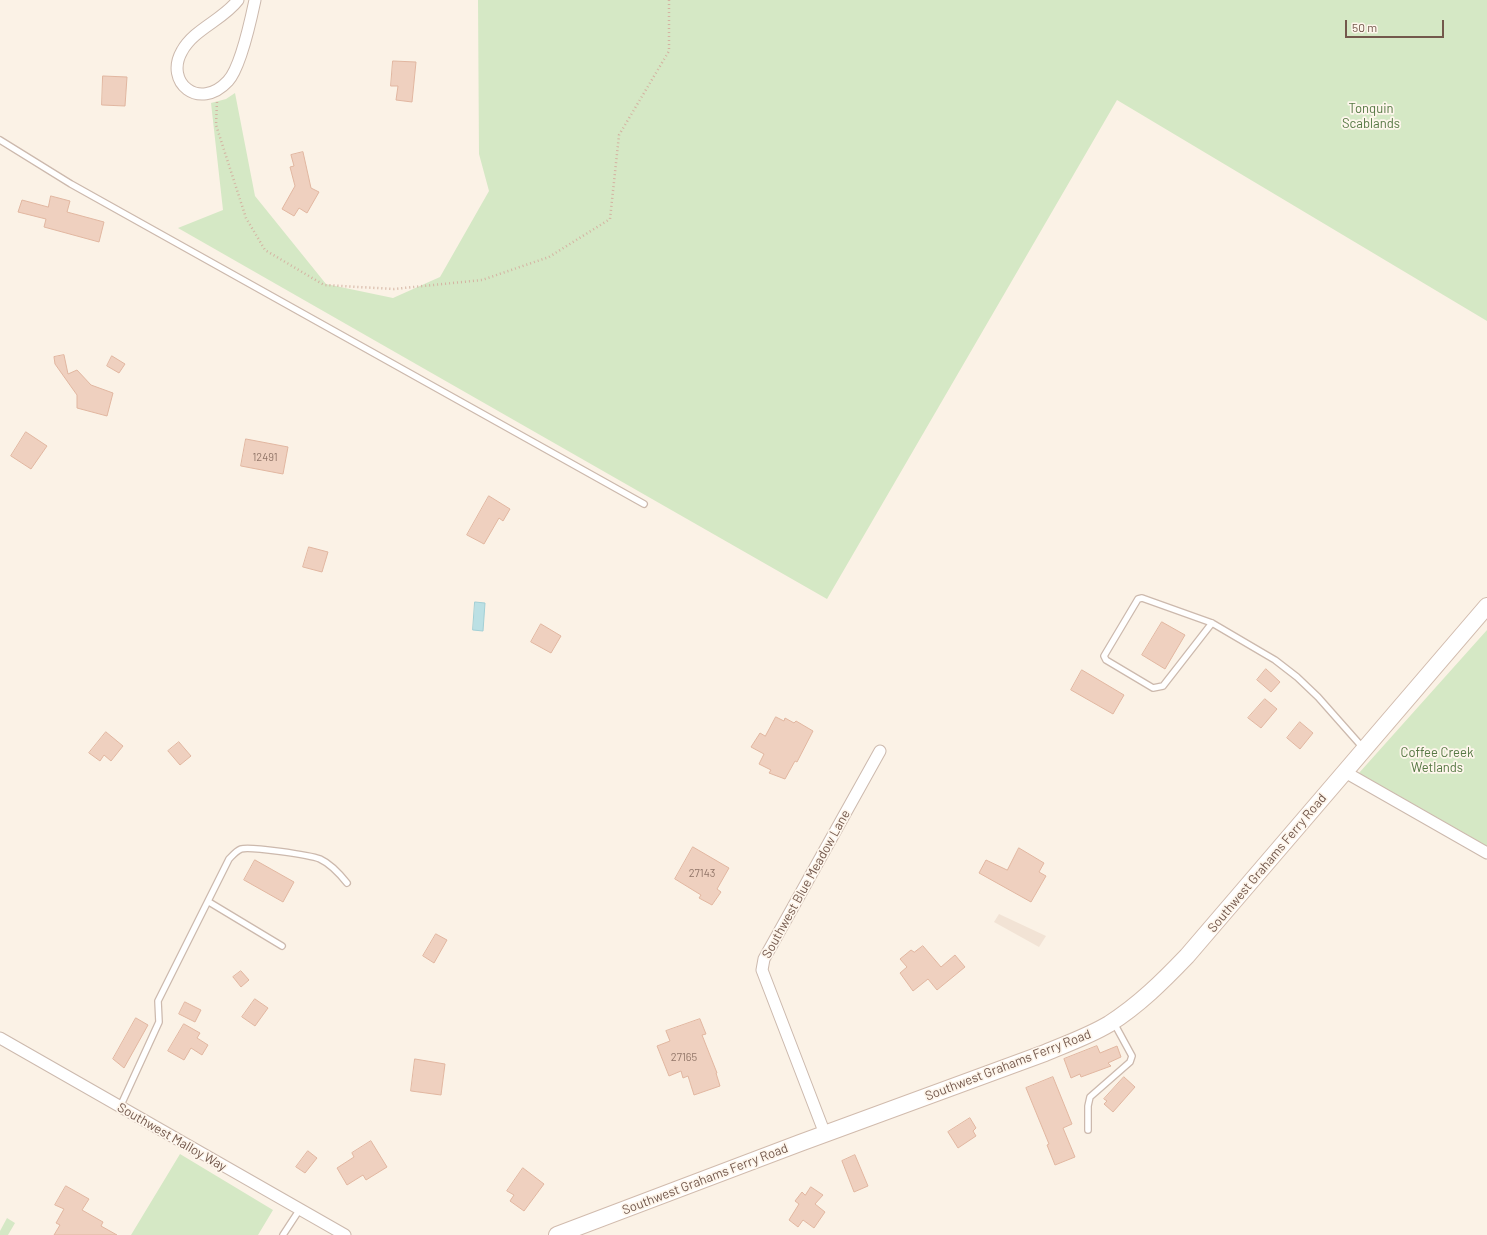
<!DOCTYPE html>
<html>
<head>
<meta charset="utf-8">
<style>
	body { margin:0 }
	#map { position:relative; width:1487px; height:1235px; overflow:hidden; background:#fbf2e6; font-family:Barlow,sans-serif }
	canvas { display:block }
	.scale { position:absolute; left:1345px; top:20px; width:99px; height:18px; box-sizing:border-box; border:2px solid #73584c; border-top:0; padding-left:5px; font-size:12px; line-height:14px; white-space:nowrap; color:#73584c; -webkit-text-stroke:3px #fef6ec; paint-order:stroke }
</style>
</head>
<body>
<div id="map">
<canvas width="1487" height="1235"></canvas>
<div class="scale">50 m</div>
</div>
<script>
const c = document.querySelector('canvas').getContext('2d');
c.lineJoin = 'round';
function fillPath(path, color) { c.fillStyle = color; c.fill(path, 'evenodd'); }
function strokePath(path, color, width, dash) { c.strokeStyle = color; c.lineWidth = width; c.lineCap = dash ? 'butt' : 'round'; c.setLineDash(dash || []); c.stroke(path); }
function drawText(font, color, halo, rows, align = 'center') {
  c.font = font + ' Barlow,sans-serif'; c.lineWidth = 3.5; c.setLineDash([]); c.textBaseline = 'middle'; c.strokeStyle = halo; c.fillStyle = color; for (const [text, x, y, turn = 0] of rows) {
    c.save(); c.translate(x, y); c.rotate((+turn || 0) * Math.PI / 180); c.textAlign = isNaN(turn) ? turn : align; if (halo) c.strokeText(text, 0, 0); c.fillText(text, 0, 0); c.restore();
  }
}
fillPath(new Path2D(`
	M 999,914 L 1046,936 L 1039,947 L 994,922 Z`), '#f2e3d5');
fillPath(new Path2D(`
	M 478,0 L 1487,0 L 1487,321 L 1117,100 L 827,599 L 178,228 L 223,210 L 211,103 L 226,99 L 235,93 L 255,196 L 326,284 L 393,298 L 440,277 L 489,191 L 479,154 Z
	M 1487,630 L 1487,846 L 1359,773 Z
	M 180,1154 L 273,1210 L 258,1235 L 131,1235 Z
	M 7,1218 L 15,1223 L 8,1235 L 0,1235 L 0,1231 Z`), '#d5e8c5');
const water = new Path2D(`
	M 475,602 L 485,603 L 483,631 L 473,630 Z`);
fillPath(water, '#bbe0e4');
strokePath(water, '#a2cfd5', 1);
const building = new Path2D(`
	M 393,61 L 416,62 L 412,102 L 396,100 L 398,86 L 391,86 Z
	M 103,76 L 127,77 L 125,106 L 102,105 Z
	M 303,152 L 311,188 L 319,192 L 307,213 L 299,208 L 294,216 L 282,209 L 295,186 L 290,167 L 294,166 L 291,155 Z
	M 51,196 L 70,201 L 67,212 L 104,222 L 99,242 L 44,227 L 46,219 L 18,212 L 22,200 L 48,207 Z
	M 64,355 L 68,374 L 77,370 L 91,385 L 113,393 L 107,416 L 77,408 L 77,395 L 55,364 L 54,357 Z
	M 112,356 L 125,364 L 119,373 L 107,366 Z
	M 26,432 L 47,446 L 31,469 L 11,456 Z
	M 246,439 L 288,447 L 283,474 L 241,466 Z
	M 489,496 L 510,509 L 503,521 L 499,518 L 484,544 L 467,535 Z
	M 309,547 L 328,552 L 322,572 L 303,567 Z
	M 1162,622 L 1185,635 L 1165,669 L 1142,655 Z
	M 541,624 L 561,636 L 551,653 L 531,642 Z
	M 1266,669 L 1280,682 L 1271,692 L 1257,680 Z
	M 1082,670 L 1124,695 L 1113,714 L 1071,690 Z
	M 1265,699 L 1277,709 L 1261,728 L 1248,718 Z
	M 776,717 L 784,721 L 785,718 L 794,723 L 796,721 L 813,731 L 797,762 L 795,761 L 785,779 L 769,773 L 771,770 L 759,764 L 764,754 L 751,747 L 760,733 L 765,736 Z
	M 1300,722 L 1313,733 L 1300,749 L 1287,738 Z
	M 106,732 L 123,746 L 111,761 L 104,755 L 100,761 L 89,753 Z
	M 179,742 L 191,756 L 180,765 L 168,751 Z
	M 693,847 L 729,868 L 717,889 L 721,892 L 712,905 L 699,898 L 701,895 L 675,879 Z
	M 1019,848 L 1044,863 L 1039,872 L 1046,876 L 1031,902 L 979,873 L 986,860 L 1007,870 Z
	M 255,860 L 294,882 L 283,902 L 244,880 Z
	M 436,934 L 447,940 L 434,963 L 423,956 Z
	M 923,946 L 941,967 L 955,955 L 965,967 L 937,990 L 928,979 L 913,991 L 900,973 L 907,967 L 900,959 L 911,950 L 914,952 Z
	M 241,971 L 249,980 L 241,987 L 233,977 Z
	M 255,999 L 268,1008 L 255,1026 L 242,1017 Z
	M 185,1002 L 201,1010 L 195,1022 L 179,1014 Z
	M 136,1018 L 148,1025 L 124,1068 L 113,1059 Z
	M 700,1019 L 706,1034 L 702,1035 L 717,1073 L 716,1073 L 720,1086 L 694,1095 L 688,1076 L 683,1078 L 681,1071 L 669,1076 L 657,1046 L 670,1041 L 666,1031 Z
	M 184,1024 L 200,1033 L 197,1038 L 208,1045 L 202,1055 L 191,1048 L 184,1060 L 168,1051 Z
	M 1097,1046 L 1100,1053 L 1117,1046 L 1121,1057 L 1108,1063 L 1111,1066 L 1081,1077 L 1080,1074 L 1071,1078 L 1064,1059 Z
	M 415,1059 L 445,1064 L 441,1095 L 411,1091 Z
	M 1053,1077 L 1072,1124 L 1063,1128 L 1075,1157 L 1055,1165 L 1047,1145 L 1049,1144 L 1026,1088 Z
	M 1124,1077 L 1135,1087 L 1113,1112 L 1104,1104 L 1107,1101 L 1104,1099 Z
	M 970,1118 L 976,1128 L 973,1131 L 976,1136 L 958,1148 L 948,1132 Z
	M 371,1141 L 387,1167 L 366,1180 L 363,1175 L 347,1185 L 337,1168 L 354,1157 L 352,1153 Z
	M 308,1151 L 317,1158 L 305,1173 L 296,1167 Z
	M 855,1155 L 868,1186 L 854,1192 L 842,1161 Z
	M 523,1168 L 544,1184 L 524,1211 L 510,1201 L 514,1195 L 507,1191 Z
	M 66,1186 L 89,1199 L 82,1210 L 103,1222 L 101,1226 L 117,1235 L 54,1235 L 60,1225 L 56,1223 L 64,1209 L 55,1205 Z
	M 811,1187 L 823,1195 L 815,1204 L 825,1212 L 814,1228 L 803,1220 L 798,1227 L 789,1220 L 799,1204 L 795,1201 L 802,1192 L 805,1195 Z`);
fillPath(building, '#efd0bf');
strokePath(building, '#e1b6a0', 1);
const service = new Path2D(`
	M 0,140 L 71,184 L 644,504
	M 1212,623 L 1163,686 L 1153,688 L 1106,660 L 1104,656 L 1138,599 L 1142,598 L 1212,623 L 1275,660 L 1297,677 L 1318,697 L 1364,749
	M 209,902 L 282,946
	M 120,1107 L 159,1022 L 158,1001 L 229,859 C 232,856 236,851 241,849 C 249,846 310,855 320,859 C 331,864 339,873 347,883
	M 1088,1130 L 1088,1106 L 1090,1097 L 1130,1062 L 1132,1056 L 1114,1023
	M 283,1235 L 300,1209`);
const minor = new Path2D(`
	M 238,0 C 223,20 194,29 182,51 C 164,82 199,112 228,81 C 241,67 251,19 255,0
	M 1345,772 L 1487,853
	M 0,1038 L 345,1235
	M 825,1134 L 762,970 L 764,959 L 880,751`);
const secondary = new Path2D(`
	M 557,1235 L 800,1143 L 1045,1053 C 1066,1044 1089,1036 1109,1024 C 1139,1005 1163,981 1187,956 L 1487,606`);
strokePath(service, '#ccb9ad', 8);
strokePath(minor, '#ccb9ad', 13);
strokePath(secondary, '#d1bbad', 18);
strokePath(new Path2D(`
	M 217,102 L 216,125 L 246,218 L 265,250 L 324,285 L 394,289 L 482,280 L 549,257 L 610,219 L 619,135 L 669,51 L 669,0`), '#d4b3a2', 2.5, [1, 3]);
strokePath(service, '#fff', 5.5);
strokePath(minor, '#fff', 11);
strokePath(secondary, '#fff', 16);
drawText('11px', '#927669', null, [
	["12491",265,457],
	["27143",702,873],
	["27165",684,1057]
]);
drawText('13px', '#567844', '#fef6ec', [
	["Tonquin",1371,109],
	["Scablands",1371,124],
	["Coffee Creek",1437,753],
	["Wetlands",1437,768]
]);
drawText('13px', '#73584c', '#fef6ec', [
	["Southwest Grahams Ferry Road",1267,863,-50],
	["Southwest Blue Meadow Lane",806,884,-61],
	["Southwest Grahams Ferry Road",1008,1065,-21],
	["Southwest Malloy Way",172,1137,30],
	["Southwest Grahams Ferry Road",705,1179,-21]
]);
</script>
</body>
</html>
